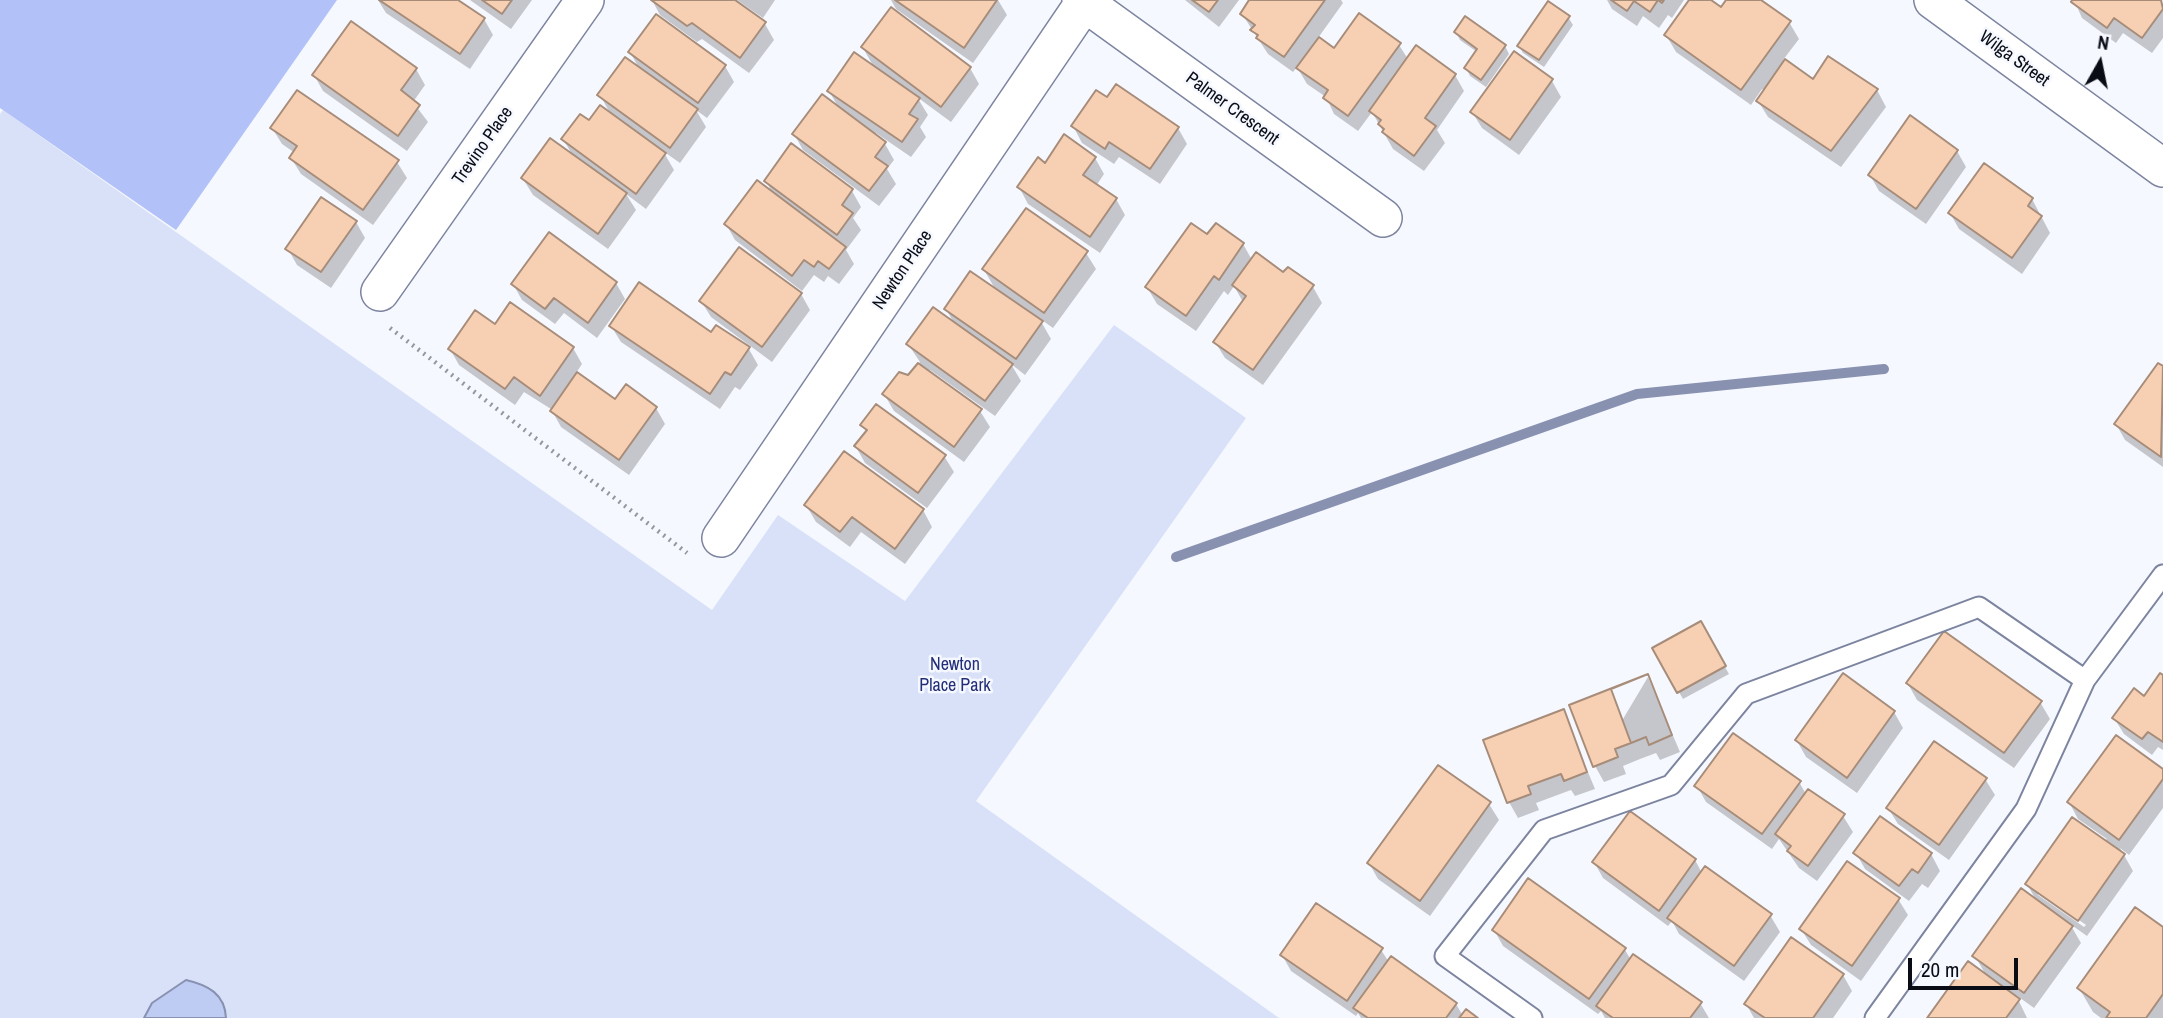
<!DOCTYPE html>
<html>
<head>
<meta charset="utf-8">
<style>
	body { margin:0 }
	#map { position:relative; width:2163px; height:1018px; overflow:hidden; background:#f6f8ff; font-family:"Archivo Narrow",sans-serif }
	canvas { display:block }
	.north { position:absolute; left:2065px; top:28px; width:70px; height:70px; -webkit-text-stroke:5px #f6f8ff; paint-order:stroke; rotate:9deg; font-size:19px; font-weight:700; line-height:28px; text-align:center; color:#090b15 }
	.north::after { content:''; display:block; margin:auto; width:24px; height:32px; background:#090b15; clip-path:polygon(50% 0,100% 100%,50% 72%,0 100%) }
	.scale { position:absolute; left:1908px; top:958px; width:110px; height:32px; box-sizing:border-box; border:4px solid #090b15; border-top:0; padding-left:9px; font-size:21px; line-height:24px; white-space:nowrap; color:#090b15; -webkit-text-stroke:5px #f6f8ff; paint-order:stroke }
</style>
</head>
<body>
<div id="map">
<canvas width="2163" height="1018"></canvas>
<div class="north">N</div>
<div class="scale">20 m</div>
</div>
<script>
const c = document.querySelector('canvas').getContext('2d');
c.lineJoin = 'round';
function fillPath(path, color) { c.fillStyle = color; c.fill(path, 'evenodd'); }
function strokePath(path, color, width, dash) { c.strokeStyle = color; c.lineWidth = width; c.lineCap = dash ? 'butt' : 'round'; c.setLineDash(dash || []); c.stroke(path); }
function drawText(font, color, halo, rows, align = 'center') {
  c.font = font + ' "Archivo Narrow",sans-serif'; c.lineWidth = 5; c.setLineDash([]); c.textBaseline = 'middle'; c.strokeStyle = halo; c.fillStyle = color; for (const [text, x, y, turn = 0] of rows) {
    c.save(); c.translate(x, y); c.rotate((+turn || 0) * Math.PI / 180); c.textAlign = isNaN(turn) ? turn : align; if (halo) c.strokeText(text, 0, 0); c.fillText(text, 0, 0); c.restore();
  }
}
fillPath(new Path2D(`
	M 3,110 L 712,610 L 778,515 L 905,601 L 1114,325 L 1246,418 L 976,801 L 1279,1018 L 0,1018 L 0,114 Z`), '#d9e1f9');
fillPath(new Path2D(`
	M 0,0 L 337,0 L 176,230 L 0,108 Z`), '#b2c2f8');
const water = new Path2D(`
	M 186,980 C 208,985 225,994 226,1018 L 144,1018 L 152,1003 Z`);
fillPath(water, '#becbf3');
strokePath(water, '#8891b0', 2);
fillPath(new Path2D(`
	M 378,0 L 455,0 L 484,19 L 493,35 L 470,69 L 386,13 Z
	M 470,0 L 532,0 L 511,29 Z
	M 652,0 L 735,0 L 765,24 L 774,40 L 749,73 L 702,39 L 697,42 L 660,15 Z
	M 737,0 L 775,0 L 763,18 Z
	M 891,0 L 998,0 L 1007,15 L 973,63 L 896,9 Z
	M 1185,0 L 1239,0 L 1219,27 Z
	M 1251,0 L 1341,0 L 1343,3 L 1318,38 L 1334,50 L 1399,45 L 1408,59 L 1455,75 L 1464,91 L 1437,130 L 1445,143 L 1424,171 L 1393,149 L 1372,112 L 1358,131 L 1334,114 L 1326,97 L 1307,84 L 1297,67 L 1293,72 L 1268,54 L 1242,14 Z
	M 1607,0 L 1684,0 L 1672,18 L 1668,15 L 1659,28 L 1643,16 L 1637,26 L 1612,9 Z
	M 1691,0 L 1708,0 L 1721,9 L 1728,0 L 1758,0 L 1789,22 L 1799,39 L 1783,60 L 1813,81 L 1877,90 L 1886,107 L 1841,167 L 1768,117 L 1758,101 L 1765,91 L 1762,89 L 1751,105 L 1676,52 L 1666,35 Z
	M 2074,0 L 2158,0 L 2163,4 L 2163,38 L 2152,53 L 2123,33 L 2116,43 L 2082,18 Z
	M 1568,17 L 1573,25 L 1544,67 L 1523,53 L 1519,46 Z
	M 1456,32 L 1505,46 L 1509,54 L 1486,87 L 1470,76 L 1466,68 L 1477,52 L 1460,40 Z
	M 863,48 L 970,68 L 979,84 L 951,122 L 917,97 L 928,115 L 920,127 L 926,137 L 911,157 L 876,133 L 875,136 L 885,144 L 894,160 L 887,169 L 896,184 L 879,206 L 803,150 L 794,134 L 840,110 L 829,91 L 875,69 Z
	M 630,52 L 725,66 L 734,82 L 707,118 L 696,110 L 706,127 L 680,163 L 663,151 L 674,170 L 646,209 L 626,194 L 636,210 L 608,249 L 533,195 L 523,179 L 573,156 L 563,139 L 590,123 L 611,115 L 600,95 L 640,70 Z
	M 416,69 L 425,85 L 413,102 L 428,122 L 407,151 L 323,91 L 314,75 Z
	M 1552,81 L 1561,97 L 1519,155 L 1482,128 L 1472,112 Z
	M 1108,99 L 1178,128 L 1187,144 L 1160,184 L 1119,157 L 1114,164 L 1082,143 L 1073,126 Z
	M 272,128 L 397,162 L 407,178 L 373,225 L 301,174 L 291,158 L 295,153 L 282,144 Z
	M 1957,151 L 1966,167 L 1926,224 L 1879,191 L 1870,175 Z
	M 1095,158 L 1104,174 L 1096,186 L 1116,199 L 1125,215 L 1100,253 L 1028,204 L 1019,187 L 1046,165 Z
	M 766,181 L 852,191 L 861,207 L 853,218 L 861,230 L 846,250 L 854,264 L 839,284 L 828,276 L 824,282 L 814,275 L 802,291 L 735,240 L 726,224 L 773,194 Z
	M 2032,199 L 2050,233 L 2022,274 L 1959,229 L 1950,213 Z
	M 356,222 L 365,238 L 331,288 L 297,265 L 288,249 Z
	M 1208,237 L 1243,244 L 1252,260 L 1313,287 L 1322,303 L 1263,385 L 1225,358 L 1215,342 L 1243,302 L 1234,286 L 1228,295 L 1224,291 L 1196,331 L 1157,304 L 1147,287 Z
	M 1086,253 L 1096,269 L 1053,328 L 1039,318 L 1051,339 L 1025,375 L 1011,364 L 1021,381 L 995,416 L 930,370 L 928,372 L 980,411 L 990,427 L 964,462 L 894,411 L 884,394 L 908,378 L 920,362 L 908,344 L 955,325 L 946,309 L 997,292 L 984,270 Z
	M 616,283 L 625,299 L 597,338 L 564,313 L 555,324 L 522,300 L 513,284 Z
	M 801,294 L 810,310 L 772,362 L 711,317 L 701,301 Z
	M 495,326 L 573,348 L 582,364 L 576,373 L 615,402 L 656,408 L 665,424 L 629,475 L 561,427 L 551,409 L 524,392 L 515,405 L 459,365 L 450,349 Z
	M 611,326 L 746,344 L 758,365 L 740,390 L 735,387 L 720,409 L 621,342 Z
	M 2159,366 L 2163,369 L 2163,467 L 2125,440 L 2116,424 Z
	M 862,425 L 944,456 L 954,472 L 927,508 L 865,463 L 856,447 L 867,433 Z
	M 845,453 L 923,510 L 932,527 L 905,564 L 861,532 L 850,547 L 816,522 L 806,505 Z
	M 1700,623 L 1729,674 L 1683,699 L 1654,649 Z
	M 1648,677 L 1680,752 L 1660,760 L 1656,753 L 1640,759 L 1623,766 L 1626,774 L 1604,782 L 1595,766 Z
	M 2163,677 L 2163,750 L 2158,747 L 2152,755 L 2124,734 L 2114,718 L 2144,698 Z
	M 1908,684 L 2040,702 L 2050,719 L 2014,768 L 1917,700 Z
	M 1563,712 L 1595,789 L 1575,796 L 1571,790 L 1536,803 L 1539,810 L 1518,818 L 1509,802 Z
	M 1894,712 L 1903,728 L 1857,793 L 1806,757 L 1797,741 Z
	M 2163,771 L 2163,808 L 2129,855 L 2120,848 L 2133,871 L 2087,936 L 2070,924 L 2081,943 L 2034,1008 L 2016,995 L 2027,1018 L 1929,1018 L 1987,977 L 1975,956 L 2037,902 L 2027,884 L 2107,839 L 2078,819 L 2069,802 ZM 2038,891 L 2086,925 L 2084,927 L 2038,895 Z
	M 1985,779 L 1995,795 L 1949,860 L 1898,824 L 1888,808 Z
	M 1799,782 L 1806,794 L 1843,816 L 1853,832 L 1817,881 L 1799,868 L 1779,839 L 1772,849 L 1706,802 L 1697,786 Z
	M 1489,804 L 1499,820 L 1430,916 L 1378,879 L 1369,863 Z
	M 1856,853 L 1931,854 L 1940,871 L 1928,888 L 1922,884 L 1909,901 L 1865,869 Z
	M 1695,860 L 1702,873 L 1770,915 L 1780,932 L 1744,981 L 1679,934 L 1672,921 L 1668,926 L 1603,878 L 1594,862 Z
	M 1898,899 L 1908,915 L 1861,981 L 1811,945 L 1801,929 Z
	M 2163,929 L 2163,1018 L 2101,1018 L 2093,1012 L 2079,988 Z
	M 1494,930 L 1625,950 L 1631,960 L 1700,1003 L 1709,1018 L 1605,1018 L 1601,1011 L 1598,1014 L 1503,946 Z
	M 1381,950 L 1389,962 L 1456,1004 L 1463,1016 L 1474,1018 L 1361,1018 L 1358,1013 L 1356,1016 L 1291,971 L 1282,955 Z
	M 1843,975 L 1852,991 L 1833,1018 L 1754,1018 L 1746,1004 Z`), '#0003');
strokePath(new Path2D(`
	M 1176,557 L 1637,394 L 1884,369`), '#8891b0', 10);
const building = new Path2D(`
	M 379,0 L 458,0 L 485,18 L 460,54 Z
	M 482,0 L 512,0 L 502,14 Z
	M 651,0 L 735,0 L 766,22 L 740,58 L 692,23 L 687,26 Z
	M 895,0 L 997,0 L 964,48 Z
	M 1192,0 L 1218,0 L 1209,12 Z
	M 1249,0 L 1325,0 L 1284,57 L 1256,38 L 1258,35 L 1250,30 L 1255,25 L 1240,14 Z
	M 1611,0 L 1664,0 L 1662,3 L 1658,0 L 1650,12 L 1634,1 L 1627,11 Z
	M 1689,0 L 1711,0 L 1721,7 L 1726,0 L 1761,0 L 1791,21 L 1741,90 L 1664,35 Z
	M 2072,0 L 2161,0 L 2163,9 L 2142,38 L 2114,18 L 2107,28 L 2071,2 Z
	M 1548,1 L 1570,16 L 1539,60 L 1517,46 Z
	M 891,7 L 971,67 L 941,107 L 861,47 Z
	M 1359,13 L 1401,43 L 1348,116 L 1323,98 L 1328,90 L 1296,68 L 1319,37 L 1334,48 Z
	M 656,14 L 726,65 L 698,103 L 628,52 Z
	M 1465,16 L 1506,45 L 1481,80 L 1464,68 L 1477,49 L 1454,32 Z
	M 351,21 L 417,68 L 401,90 L 420,105 L 398,136 L 312,75 Z
	M 1416,45 L 1456,74 L 1425,118 L 1436,126 L 1414,156 L 1382,132 L 1384,129 L 1378,124 L 1381,120 L 1369,111 Z
	M 1514,51 L 1553,79 L 1510,140 L 1470,112 Z
	M 854,52 L 920,98 L 909,114 L 918,119 L 902,142 L 827,91 Z
	M 1828,56 L 1878,89 L 1831,151 L 1756,101 L 1785,59 L 1813,79 Z
	M 625,57 L 698,109 L 670,148 L 597,95 Z
	M 1116,84 L 1179,127 L 1150,169 L 1109,142 L 1105,149 L 1071,126 L 1096,90 L 1107,97 Z
	M 297,90 L 399,160 L 363,210 L 289,158 L 297,146 L 270,128 Z
	M 822,94 L 886,142 L 875,157 L 888,166 L 869,191 L 792,134 Z
	M 600,105 L 666,153 L 636,194 L 561,139 L 580,114 L 589,120 Z
	M 1910,115 L 1958,150 L 1916,209 L 1868,175 Z
	M 1064,134 L 1096,157 L 1083,175 L 1117,198 L 1090,237 L 1017,187 L 1038,157 L 1045,163 Z
	M 550,138 L 627,193 L 598,234 L 521,178 Z
	M 791,143 L 853,189 L 842,205 L 853,213 L 837,235 L 764,181 Z
	M 1984,163 L 2033,198 L 2028,206 L 2042,216 L 2012,258 L 1948,213 Z
	M 757,180 L 846,247 L 829,269 L 818,261 L 814,267 L 804,260 L 792,276 L 724,224 Z
	M 321,197 L 357,221 L 321,272 L 285,249 Z
	M 1026,208 L 1088,251 L 1044,313 L 982,269 Z
	M 1191,223 L 1207,234 L 1216,223 L 1244,243 L 1219,280 L 1214,276 L 1186,316 L 1145,287 Z
	M 549,232 L 617,282 L 588,323 L 554,298 L 545,309 L 511,284 Z
	M 739,247 L 802,293 L 762,347 L 699,301 Z
	M 1256,252 L 1283,272 L 1288,267 L 1314,285 L 1253,370 L 1213,342 L 1246,296 L 1232,285 Z
	M 970,271 L 1043,321 L 1016,359 L 944,309 Z
	M 639,282 L 711,332 L 716,325 L 750,347 L 731,375 L 725,372 L 710,394 L 609,326 Z
	M 510,302 L 574,347 L 540,396 L 514,377 L 505,389 L 448,349 L 475,310 L 495,324 Z
	M 933,307 L 1013,364 L 985,401 L 906,344 Z
	M 918,363 L 982,409 L 954,447 L 882,394 L 899,372 L 908,375 Z
	M 2158,363 L 2163,366 L 2161,457 L 2114,424 Z
	M 577,372 L 615,399 L 626,384 L 657,407 L 619,460 L 550,411 Z
	M 876,404 L 946,455 L 918,493 L 854,446 L 867,430 L 860,425 Z
	M 844,451 L 924,509 L 895,549 L 852,517 L 840,532 L 804,505 Z
	M 1701,621 L 1726,666 L 1677,693 L 1652,648 Z
	M 1944,631 L 2042,701 L 2004,753 L 1906,683 Z
	M 1843,673 L 1895,711 L 1847,778 L 1795,740 Z
	M 2160,673 L 2163,675 L 2163,742 L 2148,732 L 2142,739 L 2112,718 L 2134,688 L 2144,696 Z
	M 1648,674 L 1672,735 L 1649,745 L 1646,737 L 1631,743 L 1615,749 L 1618,757 L 1593,767 L 1569,705 Z
	M 1648,674 L 1672,735 L 1649,745 L 1646,737 L 1631,743 L 1611,689 Z
	M 1564,709 L 1587,772 L 1564,781 L 1561,774 L 1528,786 L 1531,794 L 1507,803 L 1483,740 Z
	M 1733,733 L 1801,781 L 1762,834 L 1694,786 Z
	M 2116,735 L 2163,769 L 2163,779 L 2119,840 L 2067,802 Z
	M 1934,741 L 1987,778 L 1939,845 L 1886,808 Z
	M 1438,765 L 1491,802 L 1420,901 L 1367,863 Z
	M 1808,789 L 1845,814 L 1808,866 L 1787,851 L 1791,846 L 1775,834 Z
	M 1630,811 L 1696,859 L 1659,911 L 1592,862 Z
	M 1880,816 L 1932,853 L 1918,873 L 1912,869 L 1899,886 L 1853,853 Z
	M 2072,817 L 2125,854 L 2078,921 L 2025,884 Z
	M 1847,861 L 1900,898 L 1852,966 L 1799,929 Z
	M 1705,866 L 1772,914 L 1734,966 L 1667,918 Z
	M 1528,878 L 1626,948 L 1589,999 L 1492,930 Z
	M 2021,888 L 2073,926 L 2024,993 L 1972,956 Z
	M 1316,903 L 1383,948 L 1347,1001 L 1280,955 Z
	M 2135,907 L 2163,927 L 2163,994 L 2146,1018 L 2106,1018 L 2110,1012 L 2077,988 Z
	M 1791,937 L 1844,974 L 1813,1018 L 1765,1018 L 1744,1004 Z
	M 1633,954 L 1702,1002 L 1690,1018 L 1613,1018 L 1596,1006 Z
	M 1391,956 L 1457,1003 L 1446,1018 L 1368,1018 L 1353,1008 Z
	M 1968,961 L 2020,999 L 2006,1018 L 1927,1018 Z
	M 1466,1009 L 1478,1018 L 1459,1018 Z`);
fillPath(building, '#f7d0b4');
strokePath(building, '#a78c79', 2);
const lane = new Path2D(`
	M 1532,1018 L 1445,956 L 1544,830 L 1671,785 L 1746,694 L 1979,607 L 2085,680
	M 1875,1018 L 2026,809 L 2085,680 L 2163,575`);
const street = new Path2D(`
	M 1081,0 L 1383,218
	M 1933,0 L 2163,168
	M 380,292 L 585,0
	M 721,538 L 1084,3`);
strokePath(lane, '#7c849f', 23);
strokePath(street, '#7c849f', 40);
strokePath(new Path2D(`
	M 390,328 L 687,553`), '#9597a0', 4.5, [2, 5]);
strokePath(lane, '#fff', 19);
strokePath(street, '#fff', 37);
drawText('18px', '#090b15', '#f6f8ff', [
	["Wilga Street",2014,59,36],
	["Palmer Crescent",1232,109,36],
	["Trevino Place",483,146,-55],
	["Newton Place",903,270,-56]
]);
drawText('18px', '#232e79', '#f6f8ff', [
	["Newton",955,665],
	["Place Park",955,686]
]);
</script>
</body>
</html>
